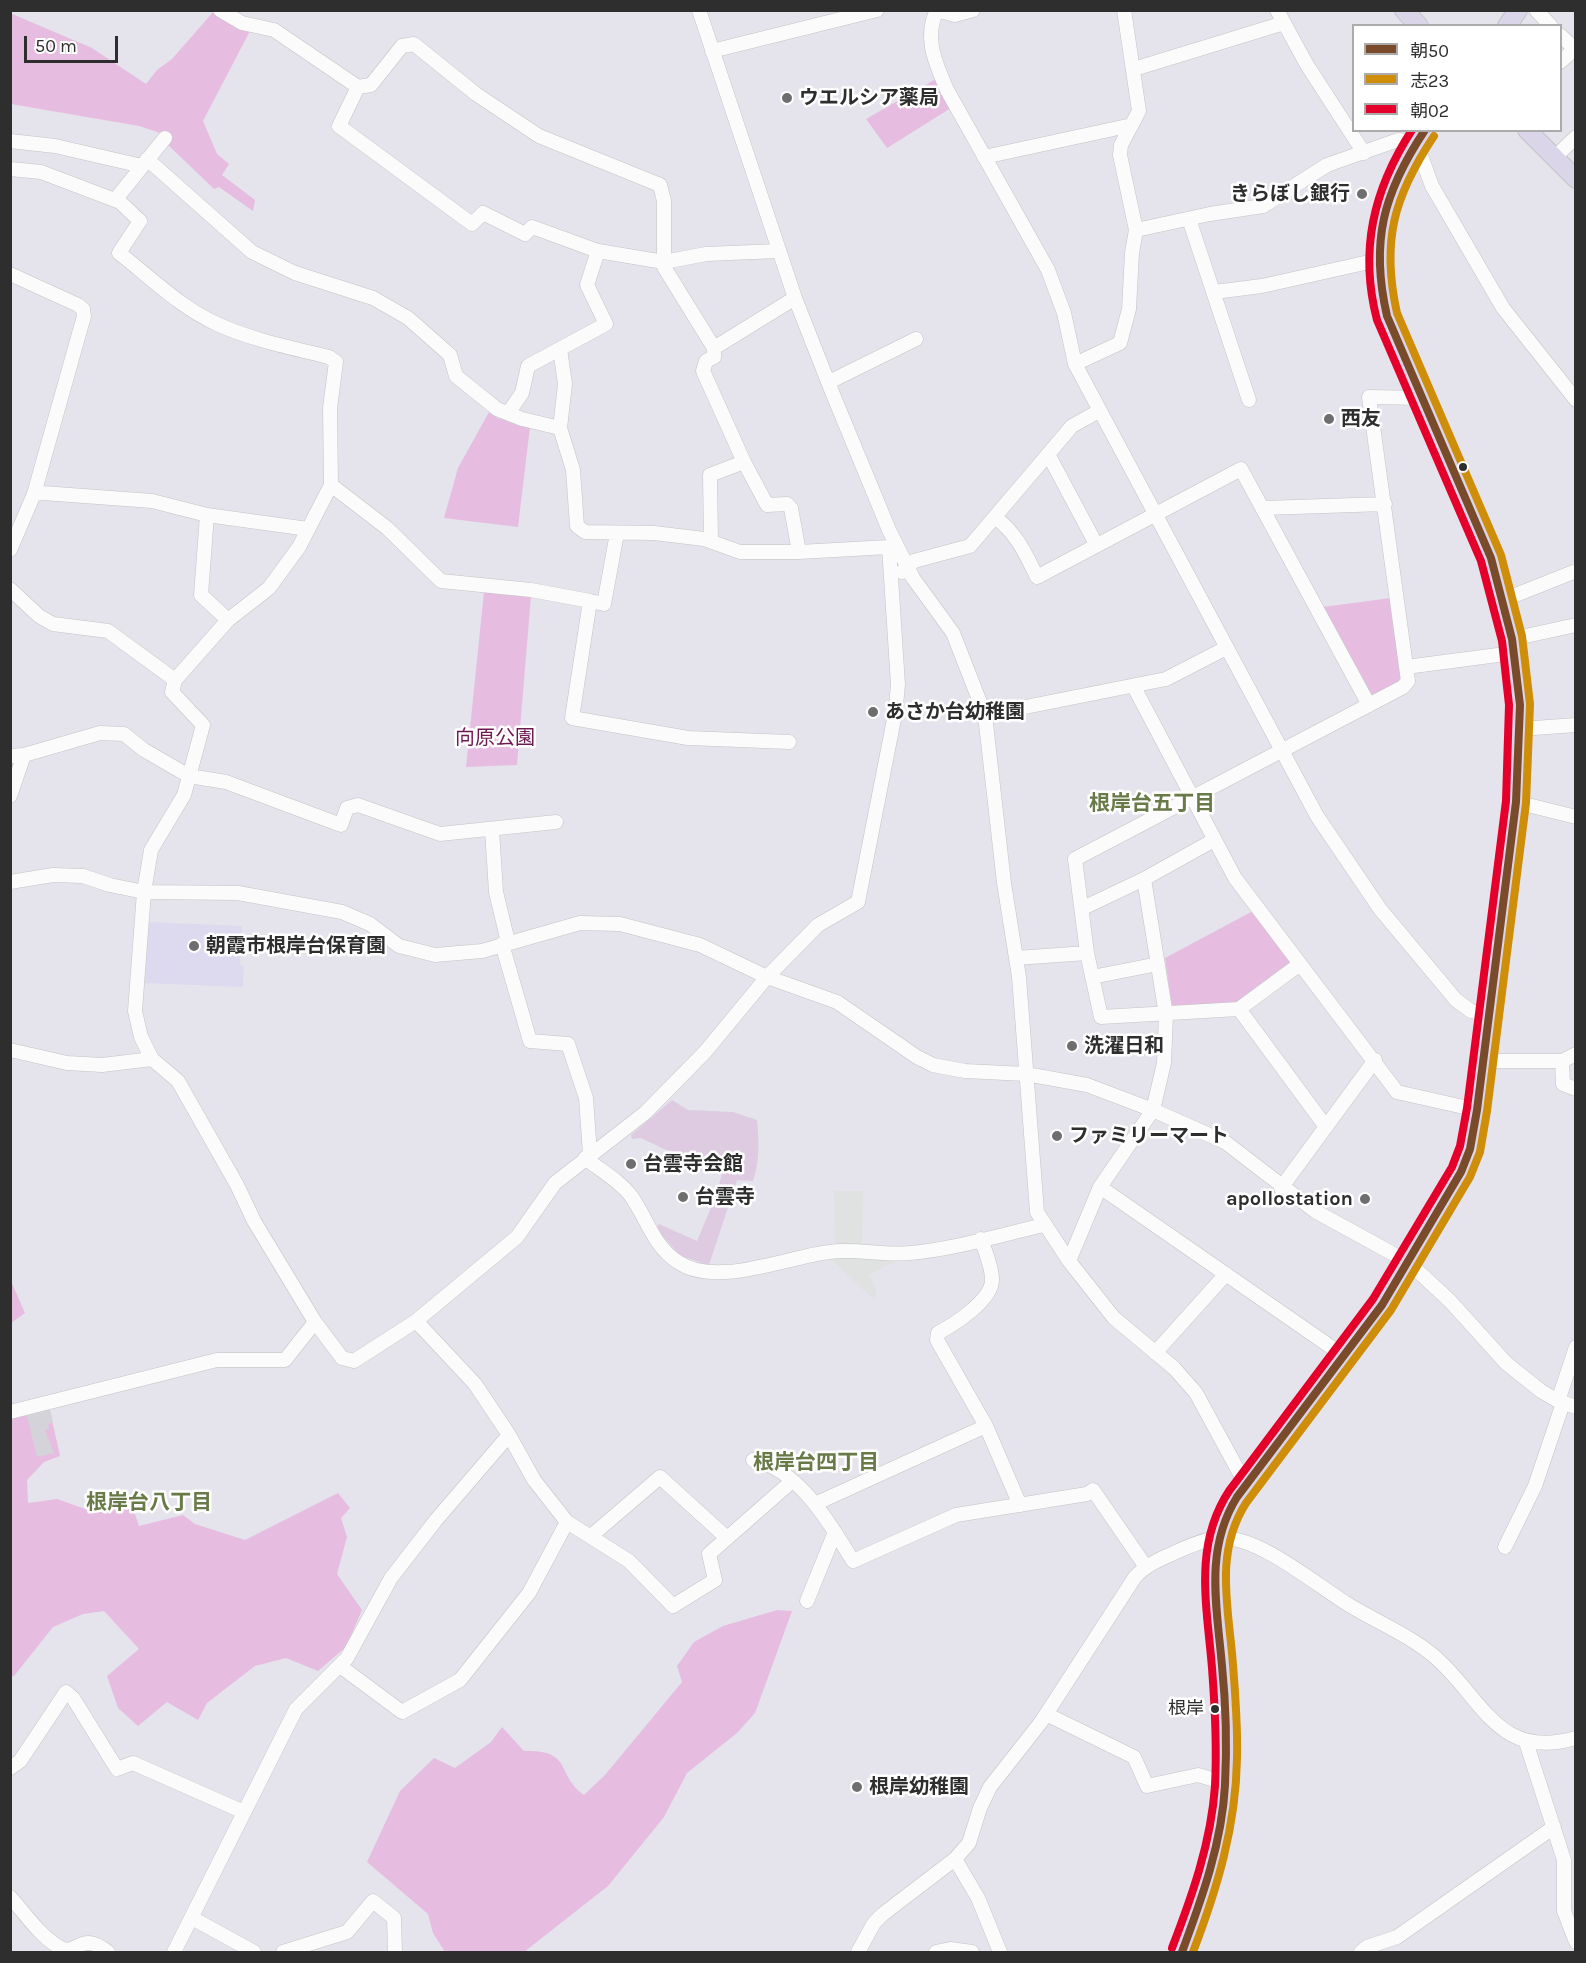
<!DOCTYPE html>
<html>
<head>
<meta charset="utf-8">
<style>
	body { margin:0 }
	#map { position:relative; width:1586px; height:1963px; overflow:hidden; background:#e5e4ec; font-family:Karla,"Noto Sans JP",sans-serif }
	canvas { display:block }
	.frame { position:absolute; inset:0; border:12px solid #2e2e2e; pointer-events:none }
	.legend { position:absolute; left:1352px; top:24px; width:210px; height:108px; box-sizing:border-box; background:#fff; border:2px solid #ababab; margin:0; padding:8px 10px; list-style:none; font-size:18px; color:#2e2e2e }
	.legend li { display:flex; align-items:center; gap:12px; height:30px }
	.legend b { width:30px; border:2px solid #ababab }
	.scale { position:absolute; left:24px; top:36px; width:94px; height:27px; box-sizing:border-box; border:3px solid #2e2e2e; border-top:0; padding-left:8px; font-size:18px; line-height:21px; white-space:nowrap; color:#2e2e2e; -webkit-text-stroke:4px #fff; paint-order:stroke }
</style>
</head>
<body>
<div id="map">
<canvas width="1586" height="1963"></canvas>
<div class="frame"></div>
<ul class="legend">
<li><b style="height:8px;background:#7a4b2a"></b>朝50</li>
<li><b style="height:8px;background:#cf8e09"></b>志23</li>
<li><b style="height:8px;background:#e4002b"></b>朝02</li>
</ul>
<div class="scale">50 m</div>
</div>
<script>
const c = document.querySelector('canvas').getContext('2d');
c.lineJoin = 'round';
function fillPath(path, color) { c.fillStyle = color; c.fill(path, 'evenodd'); }
function strokePath(path, color, width, dash) { c.strokeStyle = color; c.lineWidth = width; c.lineCap = dash ? 'butt' : 'round'; c.setLineDash(dash || []); c.stroke(path); }
function drawText(font, color, halo, rows, align = 'center') {
  c.font = font + ' Karla,"Noto Sans JP",sans-serif'; c.lineWidth = 5; c.setLineDash([]); c.textBaseline = 'middle'; c.strokeStyle = halo; c.fillStyle = color; for (const [text, x, y, turn = 0] of rows) {
    c.save(); c.translate(x, y); c.rotate((+turn || 0) * Math.PI / 180); c.textAlign = isNaN(turn) ? turn : align; if (halo) c.strokeText(text, 0, 0); c.fillText(text, 0, 0); c.restore();
  }
}
fillPath(new Path2D(`
	M 834,1191 L 863,1191 L 862,1244 L 835,1244 Z
	M 842,1256 L 897,1260 L 869,1275 L 877,1292 L 874,1300 L 831,1259 Z`), '#dfe2e1');
fillPath(new Path2D(`
	M 147,922 L 242,926 L 240,965 L 244,966 L 243,987 L 144,983 Z`), '#ddd9ee');
fillPath(new Path2D(`
	M 214,11 L 251,29 L 203,121 L 217,154 L 229,164 L 222,175 L 255,200 L 253,211 L 219,187 L 214,189 L 167,144 L 173,137 L 139,126 L 11,104 L 10,13 L 92,48 L 146,84 L 157,70 L 172,59 Z
	M 936,79 L 951,108 L 887,148 L 866,119 Z
	M 489,412 L 497,418 L 530,427 L 518,527 L 444,518 L 458,468 Z
	M 484,592 L 531,596 L 517,765 L 466,767 Z
	M 1391,598 L 1401,677 L 1398,683 L 1375,695 L 1369,693 L 1323,607 Z
	M 1253,911 L 1289,959 L 1289,966 L 1237,1005 L 1172,1007 L 1165,958 Z
	M 11,1281 L 25,1313 L 11,1323 L 10,1323 Z
	M 48,1402 L 60,1456 L 44,1462 L 27,1480 L 28,1503 L 57,1499 L 91,1511 L 131,1502 L 139,1526 L 183,1515 L 195,1524 L 245,1540 L 338,1493 L 350,1508 L 341,1518 L 347,1537 L 337,1574 L 362,1610 L 346,1647 L 318,1671 L 286,1658 L 255,1666 L 207,1703 L 198,1720 L 167,1702 L 138,1726 L 118,1708 L 107,1676 L 139,1649 L 104,1611 L 83,1614 L 53,1627 L 14,1676 L 11,1676 L 11,1412 Z
	M 777,1610 L 792,1611 L 755,1713 L 737,1733 L 687,1773 L 664,1817 L 608,1886 L 524,1952 L 445,1952 L 433,1933 L 428,1914 L 367,1862 L 400,1791 L 434,1758 L 455,1768 L 491,1742 L 502,1727 L 524,1751 C 574,1750 555,1774 584,1795 L 605,1775 L 682,1682 L 677,1666 L 694,1642 L 723,1626 Z`), '#e6bce1');
fillPath(new Path2D(`
	M 672,1100 L 688,1110 L 733,1112 L 757,1120 C 759,1142 760,1160 753,1181 L 737,1180 L 709,1265 L 681,1256 L 656,1229 L 659,1224 L 697,1241 L 715,1198 L 724,1167 L 664,1149 L 641,1138 L 632,1139 L 631,1135 Z`), '#decbe1');
fillPath(new Path2D(`
	M 48,1402 L 53,1422 L 48,1424 L 49,1429 L 45,1430 L 54,1453 L 37,1457 L 25,1408 Z`), '#d4d3da');
const minor = new Path2D(`
	M 220,10 L 242,23 L 274,30 L 358,87 L 371,85 L 402,46 L 414,44 L 476,94 L 539,136 L 660,185 L 664,201 L 664,267 L 714,348
	M 699,10 L 795,298 L 832,392 L 889,530 L 913,578 L 953,633 L 985,715 L 1004,883 L 1019,977 L 1037,1212 L 1069,1261 L 1114,1318 L 1174,1368 L 1196,1393 L 1246,1485
	M 935,10 L 955,15 L 973,10
	M 937,10 C 923,38 936,64 947,90 L 1048,270 L 1064,313 L 1075,364 L 1317,816 L 1380,909 L 1456,1000 L 1471,1011 L 1489,1015
	M 1277,10 L 1307,65 L 1364,153
	M 1536,10 L 1551,26
	M 1560,35 L 1576,50
	M 712,51 L 877,10
	M 1560,62 L 1576,48
	M 1134,69 L 1284,23
	M 358,87 L 339,126 L 472,224 L 483,213 L 525,234 L 532,227 L 598,251 L 664,262 L 706,254 L 778,251
	M 10,141 L 55,146 L 142,166
	M 984,157 L 1132,125
	M 1554,158 L 1576,137
	M 147,159 L 252,252 L 295,273 L 373,298 L 408,318 L 450,355 L 456,376 L 497,409 L 522,419 L 560,428 L 573,470 L 577,526 L 585,532 L 654,533 L 704,539 L 740,552 L 799,552 L 889,547 L 896,544
	M 10,169 L 41,172 L 120,202 L 140,221 L 119,253 C 150,277 181,308 217,324 C 252,340 292,348 329,357 L 336,362 L 330,408 L 331,485 L 299,547 L 269,588 L 228,620 L 175,680 L 172,692 L 203,725 L 184,795 L 151,850 L 144,892 L 135,1011 L 141,1037 L 152,1059 L 178,1081 L 237,1185 L 254,1221 L 315,1322 L 342,1358 L 354,1361 L 416,1321 L 517,1237 L 555,1183 L 645,1113 L 705,1052 L 767,977 L 818,925 L 858,902 L 895,714 L 898,685 L 889,547
	M 115,200 L 165,138
	M 1189,219 L 1249,400
	M 1136,230 L 1210,214 L 1263,206 L 1327,165 L 1398,140 L 1416,142 L 1432,186 L 1503,308 L 1576,400
	M 10,274 L 78,305 L 83,309 L 84,316 L 34,494
	M 1214,292 L 1262,286 L 1378,260
	M 1075,364 L 1120,343 L 1129,309 L 1132,253 L 1136,230 L 1120,155 L 1121,145 L 1139,111 L 1124,10
	M 829,382 L 916,339
	M 509,412 L 522,393 L 528,366 L 606,324 L 587,285 L 598,251
	M 560,428 L 565,384 L 560,349
	M 1048,454 L 1096,544
	M 744,462 L 767,505 L 787,504 L 791,508 L 799,552
	M 331,485 L 387,528 L 441,581 L 531,590 L 590,601
	M 1264,508 L 1385,504
	M 207,515 L 201,595 L 228,620
	M 996,518 C 1017,534 1025,553 1037,577 L 1241,469 L 1369,705
	M 617,533 L 604,604 L 590,601 L 572,718 L 688,738 L 789,742
	M 711,541 L 710,475 L 744,462 L 703,371 L 706,361 L 714,357 L 714,348 L 795,298
	M 10,550 L 34,494 L 43,493 L 152,501 L 207,515 L 308,529
	M 902,572 L 914,561 L 970,546 L 1072,426 L 1099,411
	M 10,589 L 39,616 L 53,624 L 108,631 L 175,680
	M 1503,600 L 1576,571
	M 1512,639 L 1576,625
	M 1406,667 L 1513,653
	M 1134,687 L 1235,878 L 1397,1092 L 1477,1110
	M 985,715 L 1166,679 L 1226,648
	M 1520,729 L 1576,725
	M 10,756 L 24,755 L 100,733 L 124,734 L 144,750 L 189,776 L 226,782 L 341,825 L 347,808 L 358,805 L 440,834 L 556,822
	M 10,796 L 24,755
	M 1516,802 L 1576,817
	M 492,830 L 496,892 L 508,942
	M 1144,879 L 1214,840
	M 10,882 L 53,875 L 83,876 L 110,885 L 144,892 L 238,893 L 342,912 L 370,924 L 399,946 L 435,955 L 482,951 L 580,923 L 620,924 L 700,945 L 767,977 L 837,1002 L 917,1057 L 933,1065 L 965,1071 L 1026,1074 L 1087,1085 L 1153,1110 L 1225,1142 L 1315,1211 L 1408,1262 L 1450,1301 L 1506,1363 L 1541,1391 L 1558,1401 L 1576,1407
	M 502,944 L 530,1041 L 568,1044 L 586,1098 L 590,1154
	M 1016,958 L 1087,953
	M 1092,977 L 1158,964
	M 1239,1009 L 1300,964
	M 10,1050 L 67,1063 L 102,1065 L 152,1059
	M 1483,1061 L 1562,1061 L 1576,1054
	M 1562,1061 L 1563,1084 L 1576,1089
	M 1326,1127 L 1239,1009 L 1101,1017 L 1087,953 L 1075,859 L 1403,687 L 1408,681 L 1369,397 L 1423,398
	M 585,1158 C 600,1170 620,1181 631,1196 C 647,1218 653,1246 678,1262 C 716,1288 787,1257 829,1252 C 856,1248 883,1256 910,1253 C 954,1249 1000,1235 1044,1225
	M 1100,1187 L 1344,1356
	M 1281,1188 L 1375,1060
	M 981,1239 C 985,1251 992,1267 992,1279 C 993,1300 953,1325 938,1333 L 937,1340 L 986,1426 L 1020,1505
	M 1069,1261 L 1100,1187 L 1153,1110 L 1164,1063 L 1166,1015 L 1144,879 L 1083,908
	M 416,1321 L 475,1384 L 509,1435 L 534,1480 L 567,1522 L 629,1561 L 673,1606 L 715,1580 L 709,1554 L 791,1482
	M 1155,1353 L 1226,1274
	M 1558,1401 L 1576,1347
	M 10,1412 L 217,1360 L 285,1360 L 315,1322
	M 753,1460 C 799,1469 830,1524 853,1561 L 956,1515 L 1087,1494 L 1093,1490 L 1146,1567
	M 817,1503 L 986,1426
	M 591,1536 L 660,1477 L 727,1538
	M 1505,1547 L 1535,1486 L 1563,1403
	M 807,1601 L 835,1532
	M 340,1666 L 402,1712 L 460,1680 L 529,1593 L 567,1522
	M 1046,1714 L 1134,1757 L 1147,1786 L 1198,1775 L 1225,1783
	M 1526,1742 L 1564,1860 L 1564,1911 L 1576,1942
	M 10,1768 L 20,1761 L 66,1692 L 73,1698 L 117,1769 L 133,1763 L 244,1812
	M 955,1859 L 978,1898 L 1000,1952
	M 10,1897 C 25,1913 41,1938 61,1948 C 78,1956 80,1930 108,1952
	M 192,1918 L 254,1952
	M 174,1952 L 296,1709 L 347,1658 L 391,1578 L 436,1520 L 509,1435
	M 283,1952 L 347,1932 L 373,1901 L 394,1918 L 395,1952
	M 858,1952 L 874,1923 L 883,1914 L 955,1859 L 969,1843 L 980,1808 L 990,1787 L 1041,1722 L 1135,1577 C 1146,1565 1160,1559 1174,1553 C 1187,1547 1202,1540 1217,1538 C 1257,1534 1316,1585 1349,1605 C 1377,1622 1409,1635 1434,1656 C 1483,1698 1497,1761 1576,1738
	M 936,1952 L 950,1949 L 972,1952
	M 1361,1952 L 1367,1947 L 1397,1937 L 1554,1827`);
const major = new Path2D(`
	M 1404,10 L 1419,26
	M 1507,26 L 1518,10
	M 1527,130 L 1576,179
	M 1182,1952 C 1198,1909 1215,1864 1222,1818 C 1233,1738 1221,1656 1214,1577 C 1215,1547 1220,1522 1237,1497 L 1382,1305 L 1461,1172 L 1470,1149 L 1477,1110 L 1516,802 L 1520,705 L 1512,639 L 1491,558 L 1387,316 C 1367,244 1382,190 1425,130`);
strokePath(minor, '#c3c3c4', 15);
strokePath(major, '#c4c4c6', 20);
strokePath(minor, '#fbfbfc', 14);
strokePath(major, '#dbd5e9', 18);
strokePath(new Path2D(`
	M 1182,1952 C 1202,1898 1222,1843 1225,1785 C 1227,1745 1226,1705 1222,1666 C 1217,1607 1204,1550 1237,1497 L 1382,1305 L 1461,1172 L 1470,1149 L 1477,1110 L 1516,802 L 1520,705 L 1512,639 L 1491,558 L 1387,316 C 1370,242 1383,193 1425,130`), '#7a4b2a', 8);
strokePath(new Path2D(`
	M 1193,1952 C 1217,1889 1236,1827 1237,1758 C 1238,1723 1235,1688 1232,1653 C 1227,1601 1216,1550 1246,1503 L 1391,1310 L 1470,1177 L 1480,1152 L 1487,1111 L 1526,803 L 1530,704 L 1522,636 L 1501,555 L 1397,313 C 1381,241 1394,196 1434,136`), '#cf8e09', 8);
strokePath(new Path2D(`
	M 1172,1948 C 1192,1896 1211,1843 1215,1786 C 1217,1747 1215,1707 1212,1668 C 1207,1606 1193,1546 1229,1491 L 1373,1299 L 1452,1167 L 1460,1146 L 1467,1108 L 1506,801 L 1509,705 L 1502,641 L 1481,561 L 1377,320 C 1359,251 1373,190 1412,130`), '#e4002b', 8);
for (const [x, y, r, color] of [
	[787,98,6,"#6e6e70"],
	[1362,194,6,"#6e6e70"],
	[1329,419,6,"#6e6e70"],
	[1463,467,5,"#2e2e2e"],
	[873,712,6,"#6e6e70"],
	[194,946,6,"#6e6e70"],
	[1072,1046,6,"#6e6e70"],
	[1057,1136,6,"#6e6e70"],
	[631,1164,6,"#6e6e70"],
	[683,1197,6,"#6e6e70"],
	[1365,1199,6,"#6e6e70"],
	[1215,1709,5,"#2e2e2e"],
	[857,1787,6,"#6e6e70"]
]) { const dot = new Path2D(); dot.arc(x, y, r, 0, 2 * Math.PI); c.fillStyle = color; c.fill(dot); strokePath(dot, '#fff', 2); }
drawText('18px', '#2e2e2e', '#fff', [
	["根岸",1204,1709]
], 'right');
drawText('bold 20px', '#2e2e2e', '#fff', [
	["ウエルシア薬局",799,98],
	["きらぼし銀行",1350,194,"right"],
	["西友",1341,419],
	["あさか台幼稚園",885,712],
	["朝霞市根岸台保育園",206,946],
	["洗濯日和",1084,1046],
	["ファミリーマート",1069,1136],
	["台雲寺会館",643,1164],
	["台雲寺",695,1197],
	["apollostation",1353,1199,"right"],
	["根岸幼稚園",869,1787]
], 'left');
drawText('20px', '#6f1953', '#fff', [
	["向原公園",495,738]
]);
drawText('bold 21px', '#697a49', '#fff', [
	["根岸台五丁目",1152,804],
	["根岸台四丁目",816,1463],
	["根岸台八丁目",149,1503]
]);
</script>
</body>
</html>
